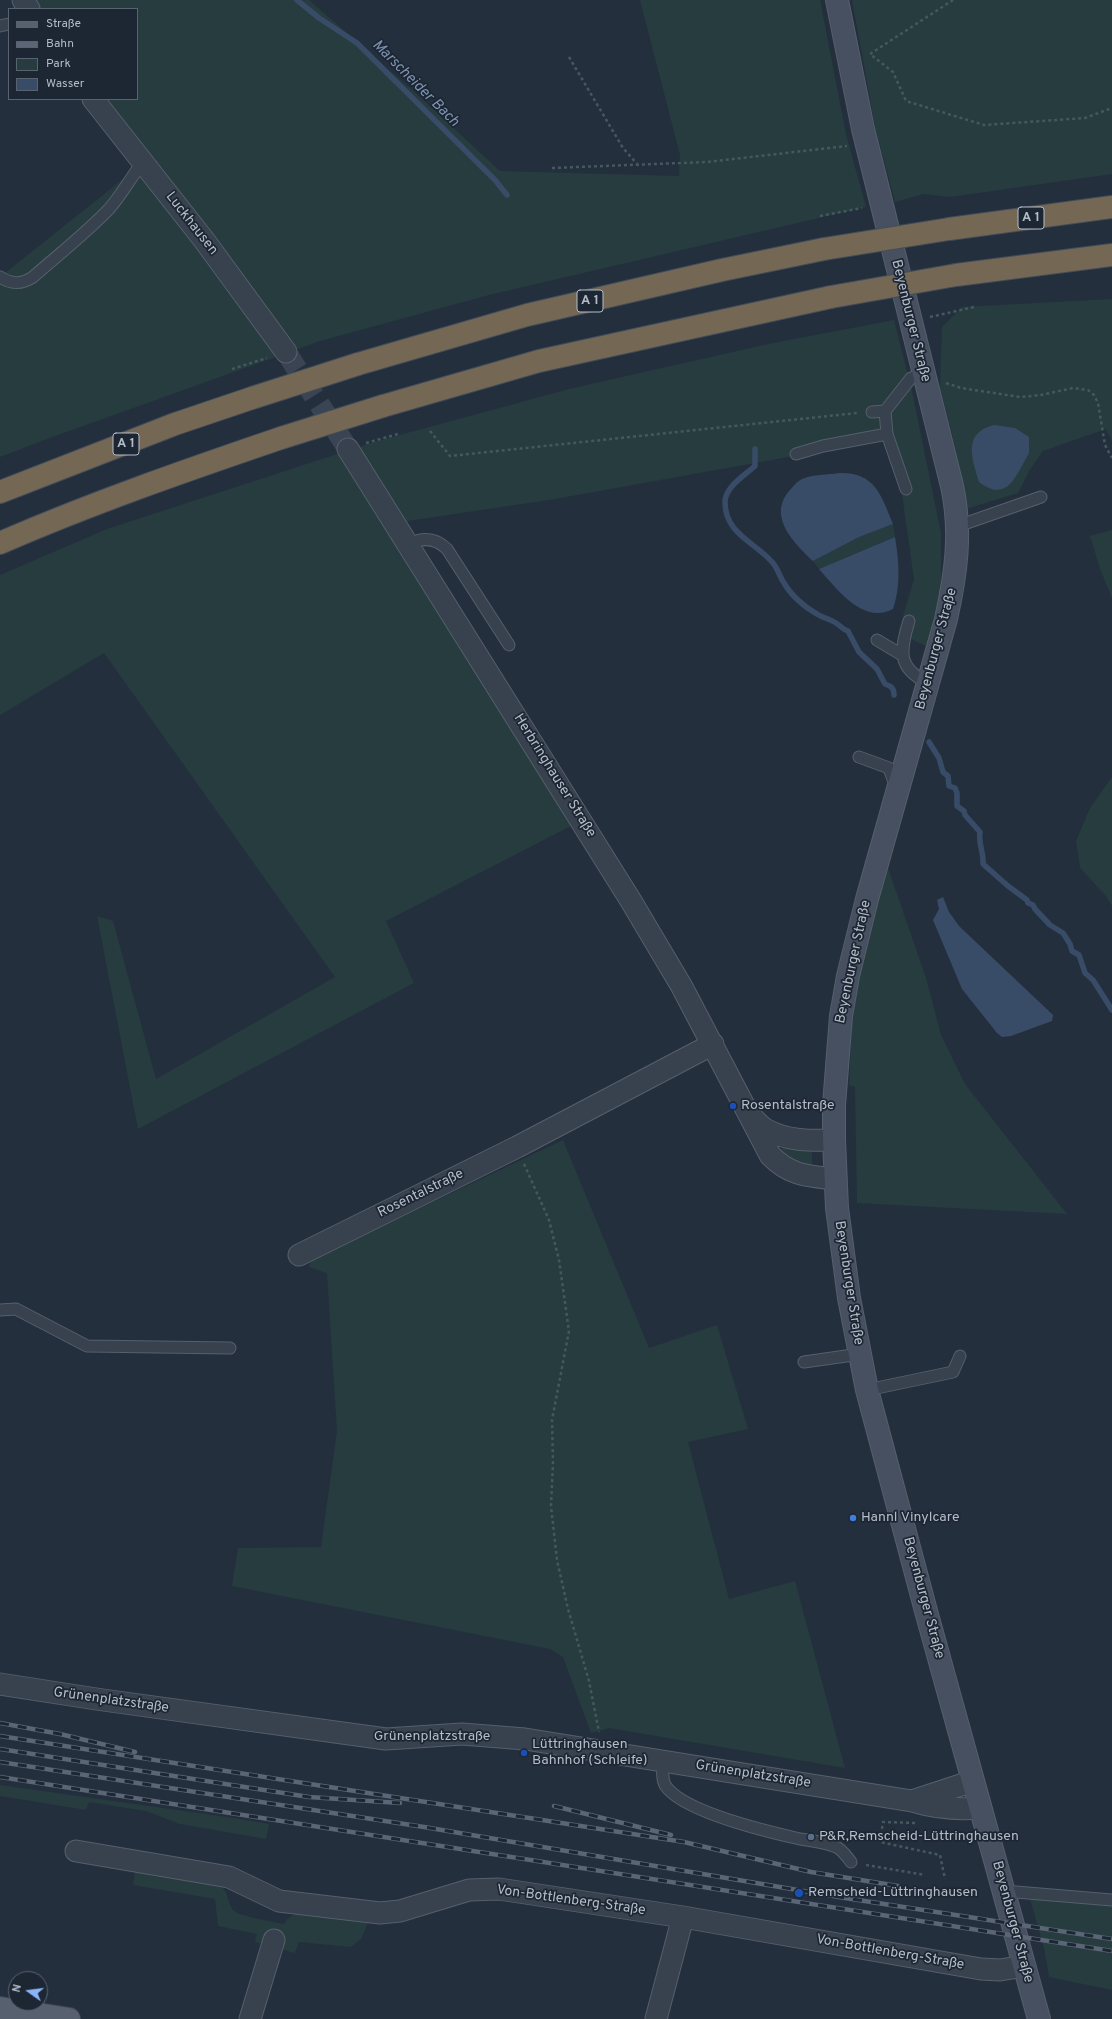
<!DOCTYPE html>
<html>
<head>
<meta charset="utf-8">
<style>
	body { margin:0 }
	#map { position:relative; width:1112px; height:2019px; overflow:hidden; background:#242f3e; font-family:Overpass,sans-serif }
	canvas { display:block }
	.legend { position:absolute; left:8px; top:8px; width:130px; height:92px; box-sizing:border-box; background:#1d2633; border:1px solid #59626f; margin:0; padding:5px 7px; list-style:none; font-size:12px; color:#b4bcc9 }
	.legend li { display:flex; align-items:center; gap:8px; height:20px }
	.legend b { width:20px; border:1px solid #59626f }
	.north { position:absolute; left:8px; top:1971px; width:40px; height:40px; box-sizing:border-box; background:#1d2633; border:1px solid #59626f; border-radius:50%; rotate:284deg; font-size:11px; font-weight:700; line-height:16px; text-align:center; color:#b4bcc9 }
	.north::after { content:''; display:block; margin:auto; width:14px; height:18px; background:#8ab4f8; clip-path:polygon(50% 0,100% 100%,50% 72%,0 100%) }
</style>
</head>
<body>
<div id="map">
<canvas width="1112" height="2019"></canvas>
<ul class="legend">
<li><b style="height:5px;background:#56606e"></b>Straße</li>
<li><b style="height:5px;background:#5a6575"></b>Bahn</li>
<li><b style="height:11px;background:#263c3f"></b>Park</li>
<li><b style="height:11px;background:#394c67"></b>Wasser</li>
</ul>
<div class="north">N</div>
</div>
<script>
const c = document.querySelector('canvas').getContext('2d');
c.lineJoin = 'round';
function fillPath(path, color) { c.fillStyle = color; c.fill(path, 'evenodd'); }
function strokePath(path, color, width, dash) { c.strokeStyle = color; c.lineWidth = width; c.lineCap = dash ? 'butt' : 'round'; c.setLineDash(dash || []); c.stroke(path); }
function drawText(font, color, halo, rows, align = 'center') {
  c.font = font + ' Overpass,sans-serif'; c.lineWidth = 3.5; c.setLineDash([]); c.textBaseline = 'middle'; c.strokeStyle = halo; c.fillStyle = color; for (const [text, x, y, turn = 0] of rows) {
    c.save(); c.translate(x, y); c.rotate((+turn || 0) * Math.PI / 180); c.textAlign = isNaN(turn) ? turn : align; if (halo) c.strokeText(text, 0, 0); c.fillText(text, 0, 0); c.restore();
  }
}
fillPath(new Path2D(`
	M 16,0 L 309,0 L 420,97 L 500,171 L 679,176 L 680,155 L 640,0 L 820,0 L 846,134 L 866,207 L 489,295 L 320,341 L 47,439 L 0,457 L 0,277 L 138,167 L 82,99 L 137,99 L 137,9 L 22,9 Z
	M 852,0 L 1112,0 L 1112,174 L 950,197 L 924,194 L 895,202 L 875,126 Z
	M 1112,299 L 1112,441 L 1106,429 L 1043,451 L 1029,471 L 1018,493 L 966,509 L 955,446 L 940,387 L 942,327 L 962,307 Z
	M 894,320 L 912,391 L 941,533 L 941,590 L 926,646 L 898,633 L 914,579 L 894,438 L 555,499 L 408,521 L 391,528 L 571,826 L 386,921 L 414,983 L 138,1129 L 97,916 L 113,921 L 156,1079 L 335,977 L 104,653 L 0,715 L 0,575 L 107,529 L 374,442 L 569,389 L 768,344 Z
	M 893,524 L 895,537 L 819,569 L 813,561 L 859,537 Z
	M 1112,530 L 1112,598 L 1100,569 L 1090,536 Z
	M 1112,777 L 1112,906 L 1106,896 L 1080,868 L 1076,841 L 1090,808 Z
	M 887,865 L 926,978 L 941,1035 L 965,1084 L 1067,1214 L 857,1203 L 855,1087 L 849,1085 L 852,1020 L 865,941 Z
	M 563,1140 L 649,1348 L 717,1325 L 748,1429 L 688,1442 L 729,1599 L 795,1581 L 845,1768 L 609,1728 L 591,1733 L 563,1657 L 550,1649 L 232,1586 L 238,1548 L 321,1547 L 337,1431 L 327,1273 L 309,1267 L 311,1260 Z
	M 783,1146 L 812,1150 L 812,1164 L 793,1164 L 781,1151 Z
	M 0,1785 L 234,1818 L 269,1824 L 266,1839 L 180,1824 L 146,1811 L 89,1802 L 86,1810 L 0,1796 Z
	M 135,1870 L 219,1884 C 230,1893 227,1904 234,1911 C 238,1916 275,1922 284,1924 C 289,1916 295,1913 304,1911 L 368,1923 L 361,1939 L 351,1947 L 299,1942 L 295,1953 L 255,1942 L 257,1934 L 218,1926 L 215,1899 L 133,1885 Z
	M 1027,1888 L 1112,1895 L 1112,1990 L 1049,1977 L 1044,1948 Z`), '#263c3f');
fillPath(new Path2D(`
	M 994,425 L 1015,428 L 1029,437 L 1029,453 C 1016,475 1008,504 979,482 C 972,458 962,433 994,425 Z
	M 839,473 C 875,472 881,495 893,524 L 859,537 L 813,561 C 795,544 767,517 789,491 C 793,487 797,481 802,479 C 813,474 828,475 839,473 Z
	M 895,537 C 899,562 901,585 893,609 C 863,625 837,589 819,569 Z
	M 943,897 L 949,912 L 959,926 L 1053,1015 L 1052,1021 L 1011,1036 L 1002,1037 L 997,1033 L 962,989 L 933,920 L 939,909 L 937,900 Z`), '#394c67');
strokePath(new Path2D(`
	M 297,0 L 319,18 L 357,43 L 495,180 L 507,195
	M 755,449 L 755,466 C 745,475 725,487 725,502 C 725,534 755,542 772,562 C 778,568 779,576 784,583 C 791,595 804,607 817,614 C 823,618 830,619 836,623 C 841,626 843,630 848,631 L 859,652 L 877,669 L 885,684 C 891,686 894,688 894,695
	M 929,742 L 939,758 L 943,772 L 948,776 L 949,786 L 955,788 L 957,793 L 957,806 L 964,811 L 965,815 L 980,832 C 978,845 984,851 983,864 L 1008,886 L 1027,900 L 1028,903 L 1033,905 L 1035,909 L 1050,925 L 1063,933 L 1070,944 L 1072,951 L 1079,955 L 1085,973 L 1093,980 L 1112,1010`), '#394c67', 5.5);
strokePath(new Path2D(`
	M 286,352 L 348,449`), '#3a4453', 21, [21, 10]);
const service = new Path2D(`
	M 0,26 L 9,24
	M 0,277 C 11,284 21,285 33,277 C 58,255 86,233 109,209 C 122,194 131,177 143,162
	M 872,412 L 885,411
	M 887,434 L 906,489
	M 796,454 L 823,446 L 887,434 L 885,411 L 911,378 L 923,373
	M 958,526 L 1041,497
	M 409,544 C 423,537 436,538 447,549 L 509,645
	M 909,621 C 900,651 897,668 928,683
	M 877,640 L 902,655
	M 859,757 L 889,768 L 893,779 L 899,785
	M 0,1310 L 16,1309 L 87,1346 L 230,1348
	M 804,1362 L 860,1354
	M 867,1390 L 953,1372 L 960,1356
	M 664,1761 C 663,1769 661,1777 665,1785 C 682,1812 769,1832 800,1839 C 812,1841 826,1842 836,1847 C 842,1849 847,1857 851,1862
	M 1004,1891 L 1112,1900`);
const minor = new Path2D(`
	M 23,0 L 29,9
	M 93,99 L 204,240 L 286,352
	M 348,449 L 631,901 L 682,987 L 770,1155 C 790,1176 808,1176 835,1179
	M 751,1116 C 755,1120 760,1126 765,1129 C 786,1141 811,1141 834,1140
	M 299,1255 L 517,1147 L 713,1044
	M 0,1684 L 103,1700 L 386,1739 L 462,1734 L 525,1739 L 912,1801 C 935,1808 955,1810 980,1808
	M 912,1801 L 973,1781
	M 76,1851 L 229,1877 L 279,1901 L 380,1913 L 400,1911 L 469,1890 L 499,1889 L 683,1917 L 981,1969 L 1000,1970 L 1024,1966
	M 250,2019 L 274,1940
	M 656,2019 L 683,1917`);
const secondary = new Path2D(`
	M 837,0 L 863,129 L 952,486 C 962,532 956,574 946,619 L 867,899 L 848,976 L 841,1016 L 834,1105 L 834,1140 L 837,1208 L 849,1298 L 867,1390 L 926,1611 L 1039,2019`);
const primary = new Path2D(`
	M 0,2008 L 69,2019`);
const motorway = new Path2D(`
	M 949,229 L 1112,207
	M 956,275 L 1112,255
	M 358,364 L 527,315 L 722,270 L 824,249
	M 383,406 L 539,361 L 831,297
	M 0,492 L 175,424 L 252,398
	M 0,543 C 92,503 187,470 281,438`);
strokePath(service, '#565f6c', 13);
strokePath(minor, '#565f6c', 23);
strokePath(secondary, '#565f6c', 24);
strokePath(primary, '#414a57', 24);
strokePath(motorway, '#434c59', 24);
strokePath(new Path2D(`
	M 953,0 L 870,54 L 893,72 L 906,101 L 984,125 L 1085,118 L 1112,108
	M 569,57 L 623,148 L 638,165
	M 552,168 L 707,162 L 847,146
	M 820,216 L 862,208
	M 930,317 L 974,307
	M 232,369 L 267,358
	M 946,383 L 961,388 L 1020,397 L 1041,395 L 1073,388 L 1088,390 L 1094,395 L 1098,403 L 1105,445 L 1112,458
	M 430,431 L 450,456 L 857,413
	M 366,443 L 398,434
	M 524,1164 L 549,1220 L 559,1260 L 569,1331 L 552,1420 L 553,1463 L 551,1506 L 557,1560 L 568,1609 L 589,1681 L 599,1732
	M 915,1823 L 883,1822 L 880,1842 L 940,1855 L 945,1879
	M 866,1865 L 925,1875`), '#44595c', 2.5, [3, 3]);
strokePath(service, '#38414e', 11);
strokePath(minor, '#38414e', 21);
strokePath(secondary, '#465061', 22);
strokePath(primary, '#56606e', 22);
strokePath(motorway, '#746855', 22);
const rail = new Path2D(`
	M 0,1723 L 60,1734 L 135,1752
	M 0,1736 L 684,1842 L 811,1872 L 898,1886
	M 0,1749 L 309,1797 L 400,1803
	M 0,1762 L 424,1827 L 845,1898 L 1112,1939
	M 0,1777 L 1112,1951
	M 554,1806 L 671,1835`);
strokePath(rail, '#5a6575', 4.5);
strokePath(rail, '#1d2633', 3, [9]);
const motorwayBridge = new Path2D(`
	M 824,249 L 949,229
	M 831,297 L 956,275
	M 252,398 L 358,364
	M 281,438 L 383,406`);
strokePath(motorwayBridge, '#434c59', 24, []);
strokePath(motorwayBridge, '#746855', 22);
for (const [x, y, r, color] of [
	[733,1106,4,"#1a4fb4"],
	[853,1518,4,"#3f7fe0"],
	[524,1753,4,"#1a4fb4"],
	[811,1837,4,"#5c6f8a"],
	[799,1893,5,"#1a4fb4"]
]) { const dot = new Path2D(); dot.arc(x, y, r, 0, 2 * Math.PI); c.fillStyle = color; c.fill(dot); strokePath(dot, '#1d2633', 1.5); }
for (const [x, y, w] of [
	[1031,218,26],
	[590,301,26],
	[126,444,26]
]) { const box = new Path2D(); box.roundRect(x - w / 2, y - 11, w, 22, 3); c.fillStyle = '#1d2633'; c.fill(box); strokePath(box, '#b4bcc9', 1); }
drawText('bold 13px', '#b4bcc9', null, [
	["A 1",1031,218],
	["A 1",590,301],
	["A 1",126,444]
]);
drawText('14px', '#b4bcc9', '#1d2633', [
	["Luckhausen",191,224,52],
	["Beyenburger Straße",910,321,76],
	["Beyenburger Straße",937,649,-75],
	["Herbringhauser Straße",554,776,58],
	["Beyenburger Straße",854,962,-78],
	["Rosentalstraße",421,1194,-26],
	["Beyenburger Straße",848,1283,81],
	["Beyenburger Straße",923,1598,75],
	["Grünenplatzstraße",111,1701,8],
	["Grünenplatzstraße",432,1737],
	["Grünenplatzstraße",753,1775,9],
	["Von-Bottlenberg-Straße",571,1901,8],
	["Beyenburger Straße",1012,1922,75],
	["Von-Bottlenberg-Straße",890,1953,10]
]);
drawText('14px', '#b4bcc9', '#1d2633', [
	["Rosentalstraße",741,1106],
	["Hannl Vinylcare",861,1518],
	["Lüttringhausen",532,1745],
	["Bahnhof (Schleife)",532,1761],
	["P&R,Remscheid-Lüttringhausen",819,1837],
	["Remscheid-Lüttringhausen",808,1893]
], 'left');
drawText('italic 15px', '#7c92b1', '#1d2633', [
	["Marscheider Bach",415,84,45]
]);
</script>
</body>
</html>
